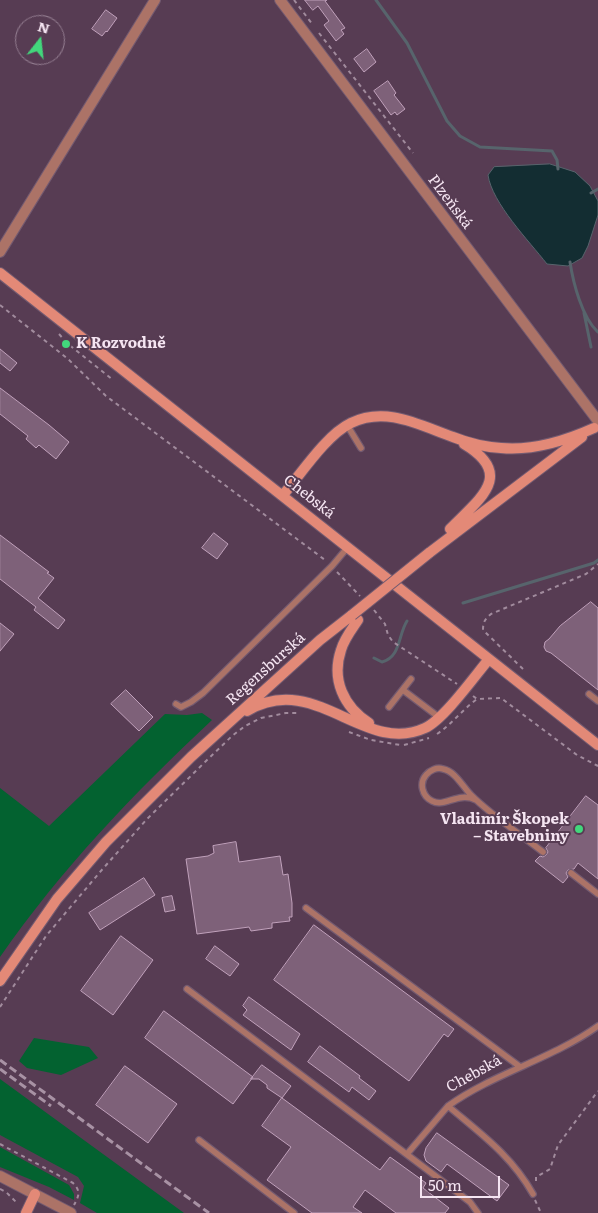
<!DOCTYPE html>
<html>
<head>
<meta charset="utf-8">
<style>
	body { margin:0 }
	#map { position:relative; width:598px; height:1213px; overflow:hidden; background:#573c53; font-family:Literata,serif }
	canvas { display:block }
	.north { position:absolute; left:15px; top:15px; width:50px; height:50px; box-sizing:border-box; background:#573c53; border:1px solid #968093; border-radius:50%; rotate:16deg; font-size:14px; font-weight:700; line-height:20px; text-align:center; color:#f5e5f2 }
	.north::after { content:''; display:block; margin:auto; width:18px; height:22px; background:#42d77c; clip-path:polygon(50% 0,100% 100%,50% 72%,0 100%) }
	.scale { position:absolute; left:420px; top:1176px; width:80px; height:22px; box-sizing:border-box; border:2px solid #f5e5f2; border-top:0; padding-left:6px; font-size:15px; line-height:18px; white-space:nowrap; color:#f5e5f2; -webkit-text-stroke:4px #573c53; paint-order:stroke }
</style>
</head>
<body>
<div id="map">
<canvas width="598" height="1213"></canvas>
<div class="north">N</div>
<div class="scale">50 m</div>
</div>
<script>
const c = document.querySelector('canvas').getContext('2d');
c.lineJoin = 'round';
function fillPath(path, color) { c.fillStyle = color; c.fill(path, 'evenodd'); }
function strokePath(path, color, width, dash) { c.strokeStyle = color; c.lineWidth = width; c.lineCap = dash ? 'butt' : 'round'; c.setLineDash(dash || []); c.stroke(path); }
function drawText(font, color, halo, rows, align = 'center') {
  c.font = font + ' Literata,serif'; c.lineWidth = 4; c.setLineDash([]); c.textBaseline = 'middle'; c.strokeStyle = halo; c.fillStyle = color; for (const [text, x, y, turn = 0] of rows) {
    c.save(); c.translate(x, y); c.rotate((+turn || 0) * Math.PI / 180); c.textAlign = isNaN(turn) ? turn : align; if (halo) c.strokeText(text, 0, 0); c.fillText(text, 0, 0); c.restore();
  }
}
fillPath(new Path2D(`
	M 202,713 L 212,720 C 133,794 62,868 0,957 L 0,788 L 49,826 L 165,714 L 187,715 Z
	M 34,1038 L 89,1047 L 98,1058 L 61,1075 L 27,1068 L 19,1061 Z
	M 0,1079 L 184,1213 L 97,1213 L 80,1203 L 84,1186 L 78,1177 L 0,1135 Z
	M 0,1147 L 69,1185 L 74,1194 L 74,1200 L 49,1187 L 0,1167 Z`), '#036230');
const water = new Path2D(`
	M 550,164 L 575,172 L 590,186 L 598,201 L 598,215 L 588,246 L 582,258 L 568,266 L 547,264 C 529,241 492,203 488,175 L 494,167 Z`);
fillPath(water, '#132d32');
strokePath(water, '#57646c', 1);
strokePath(new Path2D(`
	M 376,0 L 407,43 L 447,121 L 460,136 L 480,147 L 552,151 L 557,160 L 558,169
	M 591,193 L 598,189
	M 570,262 C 573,282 582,318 598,332
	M 584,313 L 591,347
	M 463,603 L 594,563 L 598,560
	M 374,658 L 382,662 C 401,657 398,635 407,621`), '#57646c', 3);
const building = new Path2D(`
	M 305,0 L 327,0 L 325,1 L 345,28 L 341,30 L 344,34 L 336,41 L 324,25 L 329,21 L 318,6 L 313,10 Z
	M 106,10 L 117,18 L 107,32 L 106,31 L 102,36 L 92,29 Z
	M 367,49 L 376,62 L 364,72 L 354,59 Z
	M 388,81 L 396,93 L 394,95 L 405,109 L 397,115 L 395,112 L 391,115 L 374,91 Z
	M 0,349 L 17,363 L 10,371 L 0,363 Z
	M 0,388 L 49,425 L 69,442 L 56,459 L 39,445 L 36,448 L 26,439 L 28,436 L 0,414 Z
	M 214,533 L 228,544 L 217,559 L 202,548 Z
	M 0,535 L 49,572 L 47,573 L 54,578 L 38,598 L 65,620 L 58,629 L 34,610 L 36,607 L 0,579 Z
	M 591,602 L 598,608 L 598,690 L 551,653 L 546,651 L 544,647 L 545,642 L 549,639 L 560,626 Z
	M 0,623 L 14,634 L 0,651 Z
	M 126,690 L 153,717 L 139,731 L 111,704 Z
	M 586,796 L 598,805 L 598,879 L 578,863 L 574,869 L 568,870 L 566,873 L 568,877 L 563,883 L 535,861 L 540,856 L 543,857 L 546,855 L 548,852 L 546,848 Z
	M 236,842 L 239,862 L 280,856 L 283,875 L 288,874 L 292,903 L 292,917 L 289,917 L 290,921 L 272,923 L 272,928 L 251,931 L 249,927 L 197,934 L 186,859 L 208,856 L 214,853 L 213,846 Z
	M 144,878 L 155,895 L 100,930 L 89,913 Z
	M 172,896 L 175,910 L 165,912 L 162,898 Z
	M 314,925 L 454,1029 L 448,1037 L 444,1034 L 409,1081 L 274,980 Z
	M 121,936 L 153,960 L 113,1015 L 81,991 Z
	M 215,946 L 239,964 L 230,976 L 206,959 Z
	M 249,997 L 300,1034 L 291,1050 L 243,1015 L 247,1010 L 243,1006 Z
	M 164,1011 L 253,1077 L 233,1104 L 145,1038 Z
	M 320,1046 L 360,1076 L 359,1078 L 376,1091 L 369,1100 L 352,1087 L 349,1092 L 308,1062 Z
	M 262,1065 L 291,1086 L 282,1098 L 267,1088 L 267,1085 L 259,1079 L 251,1079 Z
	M 125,1066 L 177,1104 L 148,1143 L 96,1105 Z
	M 282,1098 L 380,1170 L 390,1157 L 426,1183 L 423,1188 L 449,1208 L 445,1213 L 396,1213 L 365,1190 L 353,1207 L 362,1213 L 312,1213 L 267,1180 L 291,1147 L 262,1126 Z
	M 437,1133 L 509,1185 L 497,1201 L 447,1164 L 441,1172 L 426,1161 L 424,1155 L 426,1148 Z`);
fillPath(building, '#7e6179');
strokePath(building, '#c0a1bb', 1);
const service = new Path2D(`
	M 347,425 L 361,448
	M 403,690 L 440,718
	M 589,694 L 598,701
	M 176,704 L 181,707 L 191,702 L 203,693 L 332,566 L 348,547
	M 389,707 L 411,679
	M 476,800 C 458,791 445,808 432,801 C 422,796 419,783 426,775 C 430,770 437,767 443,769 C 455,771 463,787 471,795 C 492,816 519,833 543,852
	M 571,873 L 598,894
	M 306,908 L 519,1066
	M 187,989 L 470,1202 L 478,1213
	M 199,1140 L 294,1213
	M 407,1154 L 448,1106
	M 533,1194 C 511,1155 481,1134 448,1106 C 494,1073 552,1059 598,1026`);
const minor = new Path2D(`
	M 280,0 L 598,421
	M 0,252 L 155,0
	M 0,1176 L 71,1213`);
const secondary = new Path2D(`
	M 0,273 L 598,745
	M 283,495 C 301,474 326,435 351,423 C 386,406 419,425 453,437 C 468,443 485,447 501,448 C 533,451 565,441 594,428
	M 450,529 C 479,499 516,475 464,444
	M 429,553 L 582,437
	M 358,620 C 352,629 344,639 341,650 C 331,680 344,707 369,723
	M 247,711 C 315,670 364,756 425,728 C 444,719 474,677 489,659
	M 0,981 L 57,899 L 106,842 L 191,757 L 320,640 L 352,615
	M 26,1213 L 35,1194`);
strokePath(service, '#735a70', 8);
strokePath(minor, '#735a70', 12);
strokePath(secondary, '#735a70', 12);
strokePath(new Path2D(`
	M 294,0 L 313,25
	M 319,33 L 413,153
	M 0,305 L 68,359 L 106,396 L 325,560
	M 59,334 L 68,344 L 113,380
	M 337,572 L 360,596
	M 374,610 L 385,624 L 388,635 L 393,642 L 457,684
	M 523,669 L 483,630 C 483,622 485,619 491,614 L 586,574 L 598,564
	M 473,696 L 477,699 L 501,698 L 577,755 L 598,766
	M 349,732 L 371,740 L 400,745
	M 437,734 C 452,724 462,710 477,699
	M 404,745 L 429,738
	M 0,1007 L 46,936 L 100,872 L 147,819 L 205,762 L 232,736 L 245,726 L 261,718 L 286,713 L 300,713
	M 0,1144 L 73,1183 C 81,1191 79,1196 74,1205
	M 536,1181 L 536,1177 L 550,1169 L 558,1145 L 598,1091
	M 0,1189 L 6,1192 L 18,1204
	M 535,1200 L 541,1213`), '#a18b9d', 2, [4, 4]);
strokePath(service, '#ac7367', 5.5);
strokePath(minor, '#ac7367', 10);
strokePath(secondary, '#e38977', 10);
strokePath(new Path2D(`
	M 0,1060 L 209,1213
	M 0,1069 L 51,1106`), '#a892a4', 3, [8, 4]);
const secondaryBridge = new Path2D(`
	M 352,615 L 429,553`);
strokePath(secondaryBridge, '#735a70', 12, []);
strokePath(secondaryBridge, '#e38977', 10);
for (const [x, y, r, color] of [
	[66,344,5,"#42d77c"],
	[579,829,5,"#42d77c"]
]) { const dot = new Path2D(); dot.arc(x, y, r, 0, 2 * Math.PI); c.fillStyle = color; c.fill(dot); strokePath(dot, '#573c53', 2); }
drawText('15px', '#f5e5f2', '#573c53', [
	["Plzeňská",450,202,53],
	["Chebská",309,497,38],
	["Regensburská",266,669,-42],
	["Chebská",474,1074,-29]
]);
drawText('bold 15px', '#f5e5f2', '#573c53', [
	["K Rozvodně",76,344],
	["Vladimír Škopek",569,820,"right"],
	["– Stavebniny",569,837,"right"]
], 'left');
</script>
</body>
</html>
